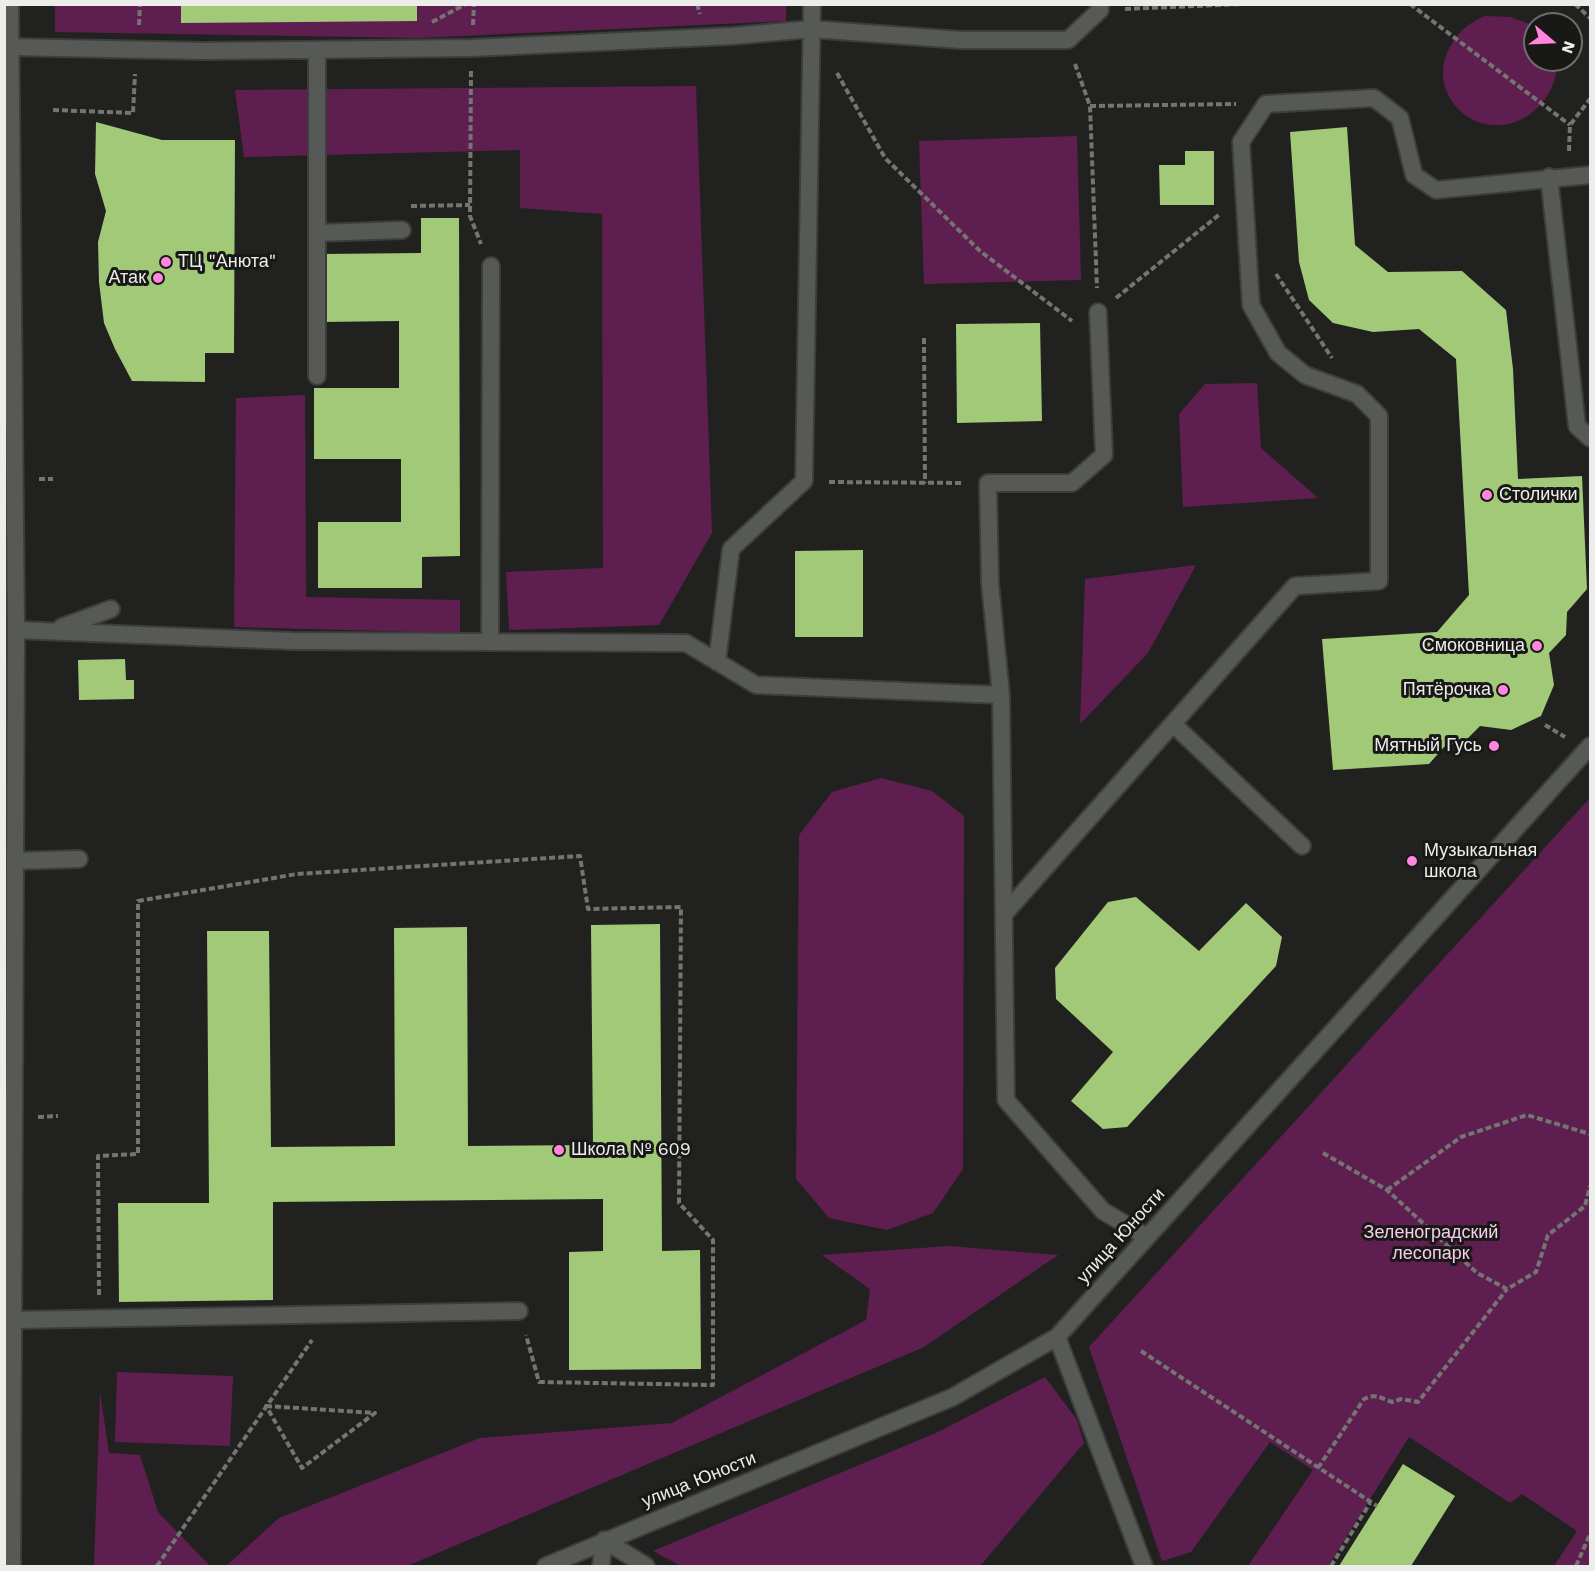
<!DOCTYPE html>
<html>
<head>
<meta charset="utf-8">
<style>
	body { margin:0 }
	#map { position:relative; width:1595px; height:1571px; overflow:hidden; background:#212220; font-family:"Work Sans",sans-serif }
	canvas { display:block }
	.frame { position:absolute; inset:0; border:6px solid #ecedeb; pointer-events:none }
	.north { position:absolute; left:1523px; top:12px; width:60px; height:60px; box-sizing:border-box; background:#181917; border:2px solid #6d6e6c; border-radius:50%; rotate:109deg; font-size:16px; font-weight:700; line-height:24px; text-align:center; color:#ecedeb }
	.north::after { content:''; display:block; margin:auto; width:21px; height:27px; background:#ff85df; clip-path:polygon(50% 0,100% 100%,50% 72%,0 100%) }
</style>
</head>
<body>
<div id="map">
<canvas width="1595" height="1571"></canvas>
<div class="frame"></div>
<div class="north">N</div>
</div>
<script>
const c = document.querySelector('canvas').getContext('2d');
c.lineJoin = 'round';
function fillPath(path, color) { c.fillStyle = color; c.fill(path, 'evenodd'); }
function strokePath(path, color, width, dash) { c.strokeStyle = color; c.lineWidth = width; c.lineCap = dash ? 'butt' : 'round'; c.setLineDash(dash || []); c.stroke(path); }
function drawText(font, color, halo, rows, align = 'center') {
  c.font = font + ' "Work Sans",sans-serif'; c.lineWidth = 6; c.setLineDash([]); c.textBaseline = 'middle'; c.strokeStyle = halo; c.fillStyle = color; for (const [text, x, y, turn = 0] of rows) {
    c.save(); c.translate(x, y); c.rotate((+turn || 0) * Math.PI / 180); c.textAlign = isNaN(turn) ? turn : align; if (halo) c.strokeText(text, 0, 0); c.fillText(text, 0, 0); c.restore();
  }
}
fillPath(new Path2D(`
	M 55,4 L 786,5 L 786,21 L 419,38 L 55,32 Z
	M 1485,16 L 1510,17 L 1535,26 L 1535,60 L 1557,60 C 1559,96 1524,133 1485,124 C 1454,117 1434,83 1447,53 C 1456,34 1466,24 1485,16 Z
	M 696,86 L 712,533 L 659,625 L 509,630 L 506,572 L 603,568 L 602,214 L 520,208 L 520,150 L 244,157 L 235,90 Z
	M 1077,136 L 1081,280 L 924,284 L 919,141 Z
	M 1257,383 L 1261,448 L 1318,498 L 1183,507 L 1179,414 L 1205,384 Z
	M 305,395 L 306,597 L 460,600 L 460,633 L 234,627 L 236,398 Z
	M 1196,565 L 1148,653 L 1080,724 L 1085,579 Z
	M 881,778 L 932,791 L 964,816 L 963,1169 L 933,1213 L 887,1230 L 829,1218 L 796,1179 L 799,835 L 832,792 Z
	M 1590,798 L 1590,1566 L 1554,1566 L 1577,1531 L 1522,1494 L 1510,1503 L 1409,1437 L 1328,1566 L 1248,1566 L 1313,1470 L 1270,1442 L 1191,1552 L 1162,1561 L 1089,1347 Z
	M 949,1246 L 1058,1255 L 924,1347 L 407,1566 L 226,1566 L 279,1518 L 480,1438 L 672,1423 L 866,1320 L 870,1289 L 822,1255 Z
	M 117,1372 L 233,1376 L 230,1446 L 115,1442 Z
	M 1045,1377 L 1077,1420 L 1084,1443 L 980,1566 L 681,1566 L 653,1551 L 936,1433 Z
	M 100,1392 L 109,1453 L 140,1455 L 158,1512 L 210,1566 L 94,1566 Z`), '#5e1f50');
fillPath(new Path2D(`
	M 181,4 L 417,4 L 417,21 L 181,23 Z
	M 96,122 L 162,140 L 235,140 L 234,353 L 205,353 L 205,382 L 132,381 L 115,349 L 104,323 L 99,282 L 98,242 L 106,211 L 95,174 Z
	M 1347,127 L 1355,245 L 1388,272 L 1462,271 L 1506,310 L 1513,369 L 1518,479 L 1582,476 L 1587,589 L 1567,612 L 1566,635 L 1549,653 L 1554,685 L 1541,716 L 1511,730 L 1480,726 L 1466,740 L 1444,747 L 1429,764 L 1333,770 L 1322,639 L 1437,632 L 1469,595 L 1456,359 L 1419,329 L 1373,332 L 1333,323 L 1309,300 L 1299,262 L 1290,132 Z
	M 1185,151 L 1214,151 L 1214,205 L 1160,205 L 1159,165 L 1185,165 Z
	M 421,218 L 459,218 L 460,556 L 422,557 L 422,588 L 318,588 L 318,522 L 401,522 L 401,459 L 314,459 L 314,388 L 399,388 L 399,321 L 322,322 L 322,254 L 421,253 Z
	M 1040,323 L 1042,421 L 957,423 L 956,324 Z
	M 863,550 L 863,637 L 795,637 L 795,551 Z
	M 125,659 L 126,680 L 134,680 L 134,699 L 79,700 L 78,660 Z
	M 1136,897 L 1199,951 L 1246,903 L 1282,937 L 1276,966 L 1127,1127 L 1103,1129 L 1071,1101 L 1113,1052 L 1056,999 L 1055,968 L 1108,902 Z
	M 660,924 L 662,1251 L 700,1250 L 701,1369 L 569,1370 L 569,1252 L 603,1251 L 603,1199 L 273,1202 L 273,1300 L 119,1302 L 118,1203 L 209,1203 L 207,931 L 269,931 L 271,1147 L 395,1146 L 394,928 L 467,927 L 468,1146 L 593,1145 L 591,925 Z
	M 1403,1464 L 1455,1496 L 1411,1566 L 1339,1566 Z`), '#a1c977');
const service = new Path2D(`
	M 10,47 L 204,51 L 471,48 L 732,36 L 811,29 L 961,40 L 1068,40 L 1100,10 L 1100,4
	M 317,50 L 317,376
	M 1549,177 L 1577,426 L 1590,438
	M 317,233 L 402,230
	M 62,627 L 111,609
	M 16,630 L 293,641 L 686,643 L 756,685 L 1001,695 L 1006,1100 L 1103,1211 L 1147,1237
	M 490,642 L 491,266
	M 717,662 L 731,549 L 804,481 L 812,4
	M 1001,695 L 990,583 L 988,483 L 1072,483 L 1104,455 L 1098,312
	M 1173,724 L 1302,846
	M 15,861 L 79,859
	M 1005,913 L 1295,586 L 1379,581 L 1379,416 L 1357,394 L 1305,375 L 1278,353 L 1251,305 L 1241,142 L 1266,104 L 1374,98 L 1400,118 L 1414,175 L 1436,190 L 1590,175
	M 14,1320 L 519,1311
	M 1057,1337 L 1144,1566
	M 601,1566 L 604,1540 L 646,1566`);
const minor = new Path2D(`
	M 10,4 L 16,630 L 12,1566`);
const tertiary = new Path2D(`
	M 546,1566 L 953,1397 L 1057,1337 L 1590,746`);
strokePath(service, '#3c3e3c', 20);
strokePath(minor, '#3c3e3c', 20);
strokePath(tertiary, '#3c3e3c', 20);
strokePath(new Path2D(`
	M 697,4 L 700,14
	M 1410,4 L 1570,125
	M 1575,4 L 1590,18
	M 1125,9 L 1242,4
	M 432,22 L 466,4
	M 139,25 L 140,4
	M 473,25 L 474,4
	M 1075,64 L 1090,106 L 1097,288
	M 471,71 L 470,216 L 481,244
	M 837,73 L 885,158 L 980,251 L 1072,321
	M 1090,106 L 1236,104
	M 53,110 L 133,113 L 135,74
	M 1569,151 L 1570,125 L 1590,99
	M 411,206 L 470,205
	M 1276,274 L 1332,358
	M 1116,298 L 1220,214
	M 924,338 L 925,483
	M 39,479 L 53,479
	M 829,482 L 963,483
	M 1545,725 L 1565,737
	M 38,1117 L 58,1116
	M 1323,1153 L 1387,1190 L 1477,1273 L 1507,1289 L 1536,1272 L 1548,1235 L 1585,1206 L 1590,1186
	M 1387,1190 L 1461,1137 L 1527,1115 L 1590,1134
	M 99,1295 L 98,1156 L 138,1154 L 138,901 L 297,874 L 580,856 L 588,909 L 681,907 L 679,1203 L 713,1240 L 713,1385 L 539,1382 L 526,1335
	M 1141,1351 L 1377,1506
	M 266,1406 L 375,1413 L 302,1468 Z
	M 1318,1468 L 1364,1399 C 1376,1393 1380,1398 1392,1402 L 1401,1399 L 1418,1402 L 1507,1289
	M 157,1566 L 312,1340
	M 1331,1566 L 1370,1503
	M 1576,1566 L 1590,1534`), '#747573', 4, [6, 3]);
strokePath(service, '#575956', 16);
strokePath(minor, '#575956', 16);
strokePath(tertiary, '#575956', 16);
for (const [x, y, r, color] of [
	[166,262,6,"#ff85df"],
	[158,278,6,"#ff85df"],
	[1487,495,6,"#ff85df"],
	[1537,646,6,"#ff85df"],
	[1503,690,6,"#ff85df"],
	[1494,746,6,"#ff85df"],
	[1412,861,6,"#ff85df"],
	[559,1150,6,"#ff85df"]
]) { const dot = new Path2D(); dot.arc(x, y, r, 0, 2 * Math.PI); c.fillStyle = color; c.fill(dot); strokePath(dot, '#181917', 2); }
drawText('18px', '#ecedeb', '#181917', [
	["ТЦ \"Анюта\"",178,262],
	["Атак",146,278,"right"],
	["Столички",1499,495],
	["Смоковница",1525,646,"right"],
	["Пятёрочка",1491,690,"right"],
	["Мятный Гусь",1482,746,"right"],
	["Музыкальная",1424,851],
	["школа",1424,872],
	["Школа № 609",571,1150]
], 'left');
drawText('18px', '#f5cbe8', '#181917', [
	["Зеленоградский",1431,1233],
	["лесопарк",1431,1254]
]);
drawText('18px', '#ecedeb', '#181917', [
	["улица Юности",1121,1236,-48],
	["улица Юности",699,1480,-22]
]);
</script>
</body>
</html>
